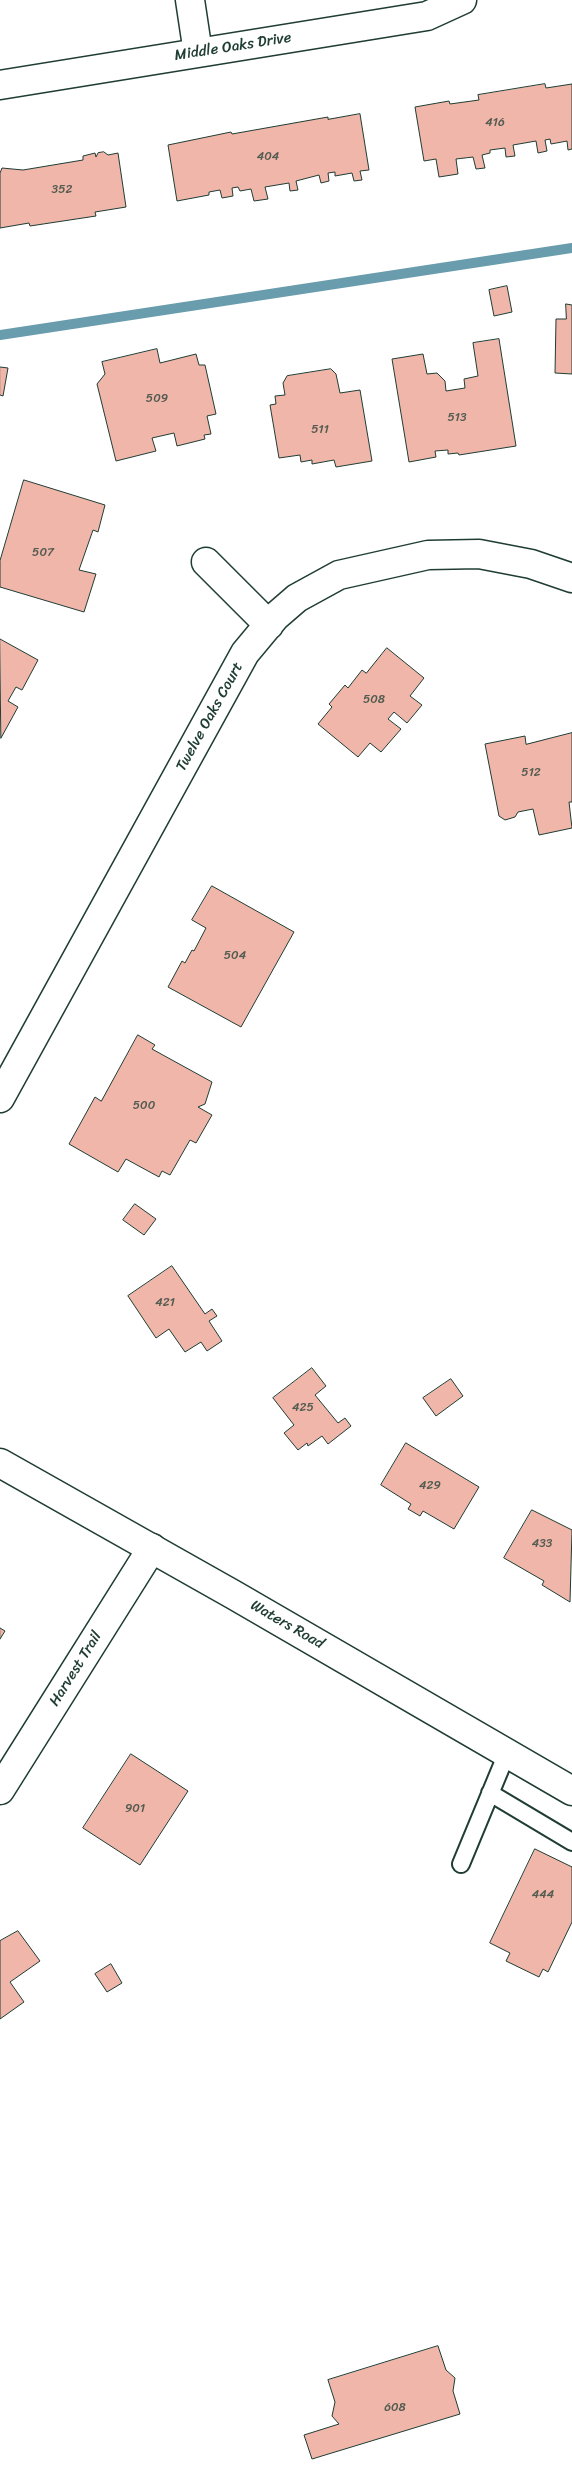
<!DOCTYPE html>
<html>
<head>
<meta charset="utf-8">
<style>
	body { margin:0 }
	canvas { display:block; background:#fff }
</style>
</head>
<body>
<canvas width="572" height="2480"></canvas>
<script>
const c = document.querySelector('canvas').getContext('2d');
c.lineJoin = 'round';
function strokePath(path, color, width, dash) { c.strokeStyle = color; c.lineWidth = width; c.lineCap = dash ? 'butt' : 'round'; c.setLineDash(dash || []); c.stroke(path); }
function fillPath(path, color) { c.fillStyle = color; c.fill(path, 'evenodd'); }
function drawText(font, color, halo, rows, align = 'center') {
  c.font = font + ' Sriracha,sans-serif'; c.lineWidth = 5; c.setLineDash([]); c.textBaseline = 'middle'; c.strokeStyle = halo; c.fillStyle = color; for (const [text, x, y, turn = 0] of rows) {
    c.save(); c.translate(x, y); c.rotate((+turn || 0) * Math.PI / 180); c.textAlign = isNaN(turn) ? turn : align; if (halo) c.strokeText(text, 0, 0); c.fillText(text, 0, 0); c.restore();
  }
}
strokePath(new Path2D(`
	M 0,335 L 572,248`), '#699cac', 10);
const building = new Path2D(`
	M 545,84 L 546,88 L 572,84 L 572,149 L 568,150 L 567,141 L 551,144 L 550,139 L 545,140 L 547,151 L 538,153 L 536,141 L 513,145 L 515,156 L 506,157 L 505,148 L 490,150 L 490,153 L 482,155 L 485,168 L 476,169 L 473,157 L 456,159 L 458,174 L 439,177 L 436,159 L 424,161 L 415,107 L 449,101 L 450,104 L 479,100 L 478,95 Z
	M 360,114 L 369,170 L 360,171 L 362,180 L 354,181 L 352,173 L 335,176 L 335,172 L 328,173 L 329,181 L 321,183 L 319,175 L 296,181 L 298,190 L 290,191 L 289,183 L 265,187 L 268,199 L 254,201 L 251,189 L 240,191 L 238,187 L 232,188 L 233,196 L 222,198 L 220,190 L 209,192 L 209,195 L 177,201 L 168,145 L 231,132 L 232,134 L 328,117 L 328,119 Z
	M 104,152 L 108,155 L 118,153 L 126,207 L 95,212 L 96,216 L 30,226 L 29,223 L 0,228 L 0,173 L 2,168 L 23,170 L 83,160 L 83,156 L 95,153 L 96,157 L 98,153 Z
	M 507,286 L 512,312 L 494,316 L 489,290 Z
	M 566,304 L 572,305 L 572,374 L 555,373 L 556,319 L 566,319 Z
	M 499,339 L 516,446 L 459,455 L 458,453 L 448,454 L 448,450 L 435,451 L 436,457 L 409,462 L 392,359 L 423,354 L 427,374 L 437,373 L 445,381 L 446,391 L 465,388 L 464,379 L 478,376 L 473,343 Z
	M 157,349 L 160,363 L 196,354 L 199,365 L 205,365 L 216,414 L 207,416 L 211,434 L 204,435 L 205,439 L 177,446 L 174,433 L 152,438 L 156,451 L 116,461 L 97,384 L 105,374 L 102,362 Z
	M 0,367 L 8,368 L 3,396 L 0,395 Z
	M 331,369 L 336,374 L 340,393 L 360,390 L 372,461 L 336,467 L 334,460 L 312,464 L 312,460 L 301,462 L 300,455 L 279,458 L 270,405 L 276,404 L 275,396 L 285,395 L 283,383 L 287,376 Z
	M 24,480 L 105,505 L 98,532 L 93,530 L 79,570 L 96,574 L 84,612 L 0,587 L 0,561 Z
	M 0,639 L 38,660 L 22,690 L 16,687 L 8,701 L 18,707 L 1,738 Z
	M 387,648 L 424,678 L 410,696 L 422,705 L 407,723 L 394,712 L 388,719 L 401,729 L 381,752 L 370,743 L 358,757 L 318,724 L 332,707 L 329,704 L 345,685 L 348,688 L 362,670 L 366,673 Z
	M 572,733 L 572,802 L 569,802 L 572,828 L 539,835 L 533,809 L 518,812 L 515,817 L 505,820 L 499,816 L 485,744 L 525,736 L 526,744 Z
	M 212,886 L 294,932 L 241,1027 L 168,987 L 182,961 L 185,963 L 192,950 L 194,951 L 206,928 L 192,920 Z
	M 138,1035 L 155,1045 L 152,1049 L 212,1082 L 205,1104 L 198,1107 L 212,1115 L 196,1143 L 190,1140 L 170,1175 L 162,1171 L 159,1177 L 126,1159 L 118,1172 L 69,1144 L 95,1097 L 101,1101 Z
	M 135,1204 L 156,1219 L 144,1235 L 123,1220 Z
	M 172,1266 L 205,1314 L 212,1309 L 217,1316 L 209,1321 L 222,1341 L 207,1351 L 201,1342 L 185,1352 L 169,1329 L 156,1338 L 128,1296 Z
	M 312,1368 L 326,1386 L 315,1395 L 338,1423 L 345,1418 L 351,1426 L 328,1444 L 322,1436 L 308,1446 L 307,1443 L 298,1450 L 284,1433 L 294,1425 L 273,1398 Z
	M 451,1379 L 463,1396 L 436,1416 L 423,1398 Z
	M 406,1443 L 479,1487 L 454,1529 L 423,1511 L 420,1516 L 408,1509 L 411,1504 L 381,1485 Z
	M 532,1510 L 572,1530 L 570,1602 L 542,1585 L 544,1581 L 504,1558 Z
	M 0,1628 L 5,1631 L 0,1639 Z
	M 131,1754 L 188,1791 L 140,1865 L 83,1828 Z
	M 535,1849 L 572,1867 L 572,1922 L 548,1972 L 543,1969 L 539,1977 L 506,1961 L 510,1953 L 490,1943 Z
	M 18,1931 L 40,1961 L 10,1982 L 24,2002 L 0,2019 L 0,1941 Z
	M 111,1964 L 122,1983 L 107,1992 L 95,1974 Z
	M 438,2346 L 446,2370 L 455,2378 L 453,2391 L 460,2414 L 312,2459 L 304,2435 L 339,2424 L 332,2416 L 335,2402 L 328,2380 Z`);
fillPath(building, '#f0b6a9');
strokePath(building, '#1f3d34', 1);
const service = new Path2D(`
	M 490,1793 L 572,1842
	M 461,1864 L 507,1753`);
const minor = new Path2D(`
	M 190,0 L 198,53
	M 0,85 L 427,16 L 462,0
	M 206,562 L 269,625
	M 0,1098 L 245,653 L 275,617 L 297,598 L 339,575 L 428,555 L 479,554 L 531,564 L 572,578
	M 0,1790 L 152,1548`);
const tertiary = new Path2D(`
	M 0,1463 L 234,1595 L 572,1791`);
strokePath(service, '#1f3d34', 20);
strokePath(minor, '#1f3d34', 31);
strokePath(tertiary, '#1f3d34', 31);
strokePath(service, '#fff', 16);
strokePath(minor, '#fff', 28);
strokePath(tertiary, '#fff', 28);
drawText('12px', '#535b51', null, [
	["416",495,123],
	["404",268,157],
	["352",62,190],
	["509",157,399],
	["513",457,418],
	["511",320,430],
	["507",43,553],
	["508",374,700],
	["512",531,773],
	["504",235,956],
	["500",144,1106],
	["421",165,1303],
	["425",303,1408],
	["429",430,1486],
	["433",542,1544],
	["901",135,1809],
	["444",543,1895],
	["608",395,2408]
]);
drawText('15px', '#1f3d34', '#fff', [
	["Middle Oaks Drive",233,47,-9],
	["Twelve Oaks Court",210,717,-61],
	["Waters Road",287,1625,30],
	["Harvest Trail",76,1669,-58]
]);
</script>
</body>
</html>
